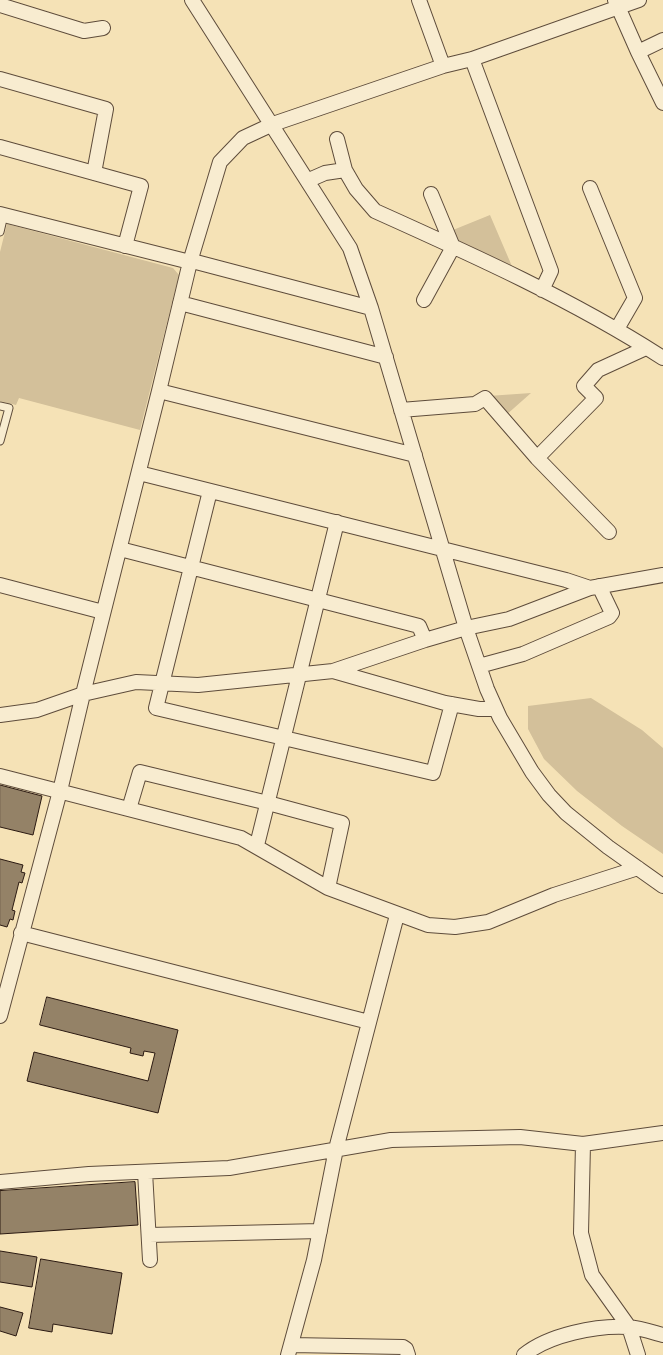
<!DOCTYPE html>
<html>
<head>
<meta charset="utf-8">
<style>
	body { margin:0 }
	canvas { display:block; background:#f5e2b6 }
</style>
</head>
<body>
<canvas width="663" height="1355"></canvas>
<script>
const c = document.querySelector('canvas').getContext('2d');
c.lineJoin = 'round';
function fillPath(path, color) { c.fillStyle = color; c.fill(path, 'evenodd'); }
function strokePath(path, color, width, dash) { c.strokeStyle = color; c.lineWidth = width; c.lineCap = dash ? 'butt' : 'round'; c.setLineDash(dash || []); c.stroke(path); }
fillPath(new Path2D(`
	M 490,215 L 514,271 L 459,244 L 453,230 Z
	M 7,224 L 173,268 L 179,275 L 140,430 L 19,398 L 16,405 L 0,401 L 0,252 Z
	M 531,393 L 505,416 L 488,396 Z
	M 591,698 L 642,730 L 663,748 L 663,854 L 622,826 L 577,791 L 544,759 L 528,729 L 528,706 Z`), '#d3c09a');
const building = new Path2D(`
	M 0,785 L 42,796 L 33,835 L 0,827 Z
	M 0,859 L 23,865 L 21,872 L 25,873 L 22,883 L 19,882 L 12,910 L 15,911 L 13,920 L 10,919 L 7,927 L 0,925 Z
	M 47,997 L 178,1030 L 158,1113 L 27,1081 L 34,1052 L 148,1081 L 155,1053 L 144,1051 L 143,1056 L 130,1053 L 131,1048 L 40,1025 Z
	M 135,1182 L 138,1225 L 0,1234 L 0,1191 Z
	M 0,1251 L 37,1257 L 32,1287 L 0,1282 Z
	M 41,1259 L 122,1273 L 112,1334 L 53,1324 L 52,1332 L 29,1328 Z
	M 0,1307 L 23,1313 L 16,1336 L 0,1331 Z`);
fillPath(building, '#948267');
strokePath(building, '#2b1a12', 1);
const service = new Path2D(`
	M 0,232 L 4,215
	M 0,406 L 9,408 L 0,441`);
const minor = new Path2D(`
	M 192,0 L 350,248 L 371,308 L 466,628 L 487,689 L 500,718 L 532,772 L 549,795 L 566,813 L 608,847 L 663,886
	M 419,0 L 443,66
	M 615,0 L 638,52 L 663,103
	M 0,5 L 84,31 L 103,28
	M 638,52 L 663,40
	M 472,59 L 551,271 L 542,290
	M 0,79 L 106,109 L 94,173
	M 337,139 L 345,170
	M 0,147 L 141,186 L 125,246
	M 309,180 L 325,173 L 345,170 L 356,189 L 375,211 C 473,255 573,300 663,358
	M 590,188 L 635,298 L 617,329
	M 0,214 L 190,262 L 196,262 L 371,308
	M 424,300 L 453,247 L 431,194
	M 180,303 L 386,357
	M 159,391 L 415,455
	M 401,410 L 475,404 L 485,398 L 537,458 L 609,532
	M 537,458 L 596,398 L 584,386 L 598,370 L 646,348
	M 139,473 L 566,580 L 590,588
	M 210,491 L 156,708 L 433,773 L 452,704
	M 120,549 L 419,626 L 425,640
	M 0,585 L 103,612
	M 479,666 L 523,654 L 609,617 L 612,613 L 599,586
	M 333,671 L 445,703 L 479,709 L 495,709
	M 0,715 L 37,710 L 83,694 L 136,682 L 198,685 L 333,671 L 425,640 L 466,628 L 509,619 L 590,588 L 663,575
	M 0,776 L 241,838 L 328,888 L 428,925 L 455,927 L 488,922 L 554,895 L 638,868
	M 129,809 L 140,772 L 268,803 L 342,823 L 328,888
	M 257,845 L 337,522
	M 21,933 L 369,1022
	M 0,1016 L 60,791 L 83,694 L 159,391 L 190,262 L 220,162 L 243,138 L 273,124 L 443,66 L 472,59 L 639,0
	M 583,1144 L 581,1233 L 592,1275 L 629,1327 L 638,1355
	M 145,1172 L 150,1260
	M 0,1182 L 89,1174 L 229,1168 L 391,1140 L 520,1137 L 583,1144 L 663,1133
	M 149,1235 L 320,1231
	M 291,1345 L 403,1347 L 406,1349 L 408,1355
	M 288,1355 L 314,1260 L 336,1149 L 397,915
	M 524,1355 C 548,1335 597,1325 628,1327 C 640,1328 652,1332 663,1335`);
strokePath(service, '#5e4c3b', 9);
strokePath(minor, '#5e4c3b', 16);
strokePath(service, '#f8ecd0', 7);
strokePath(minor, '#f8ecd0', 14);
</script>
</body>
</html>
